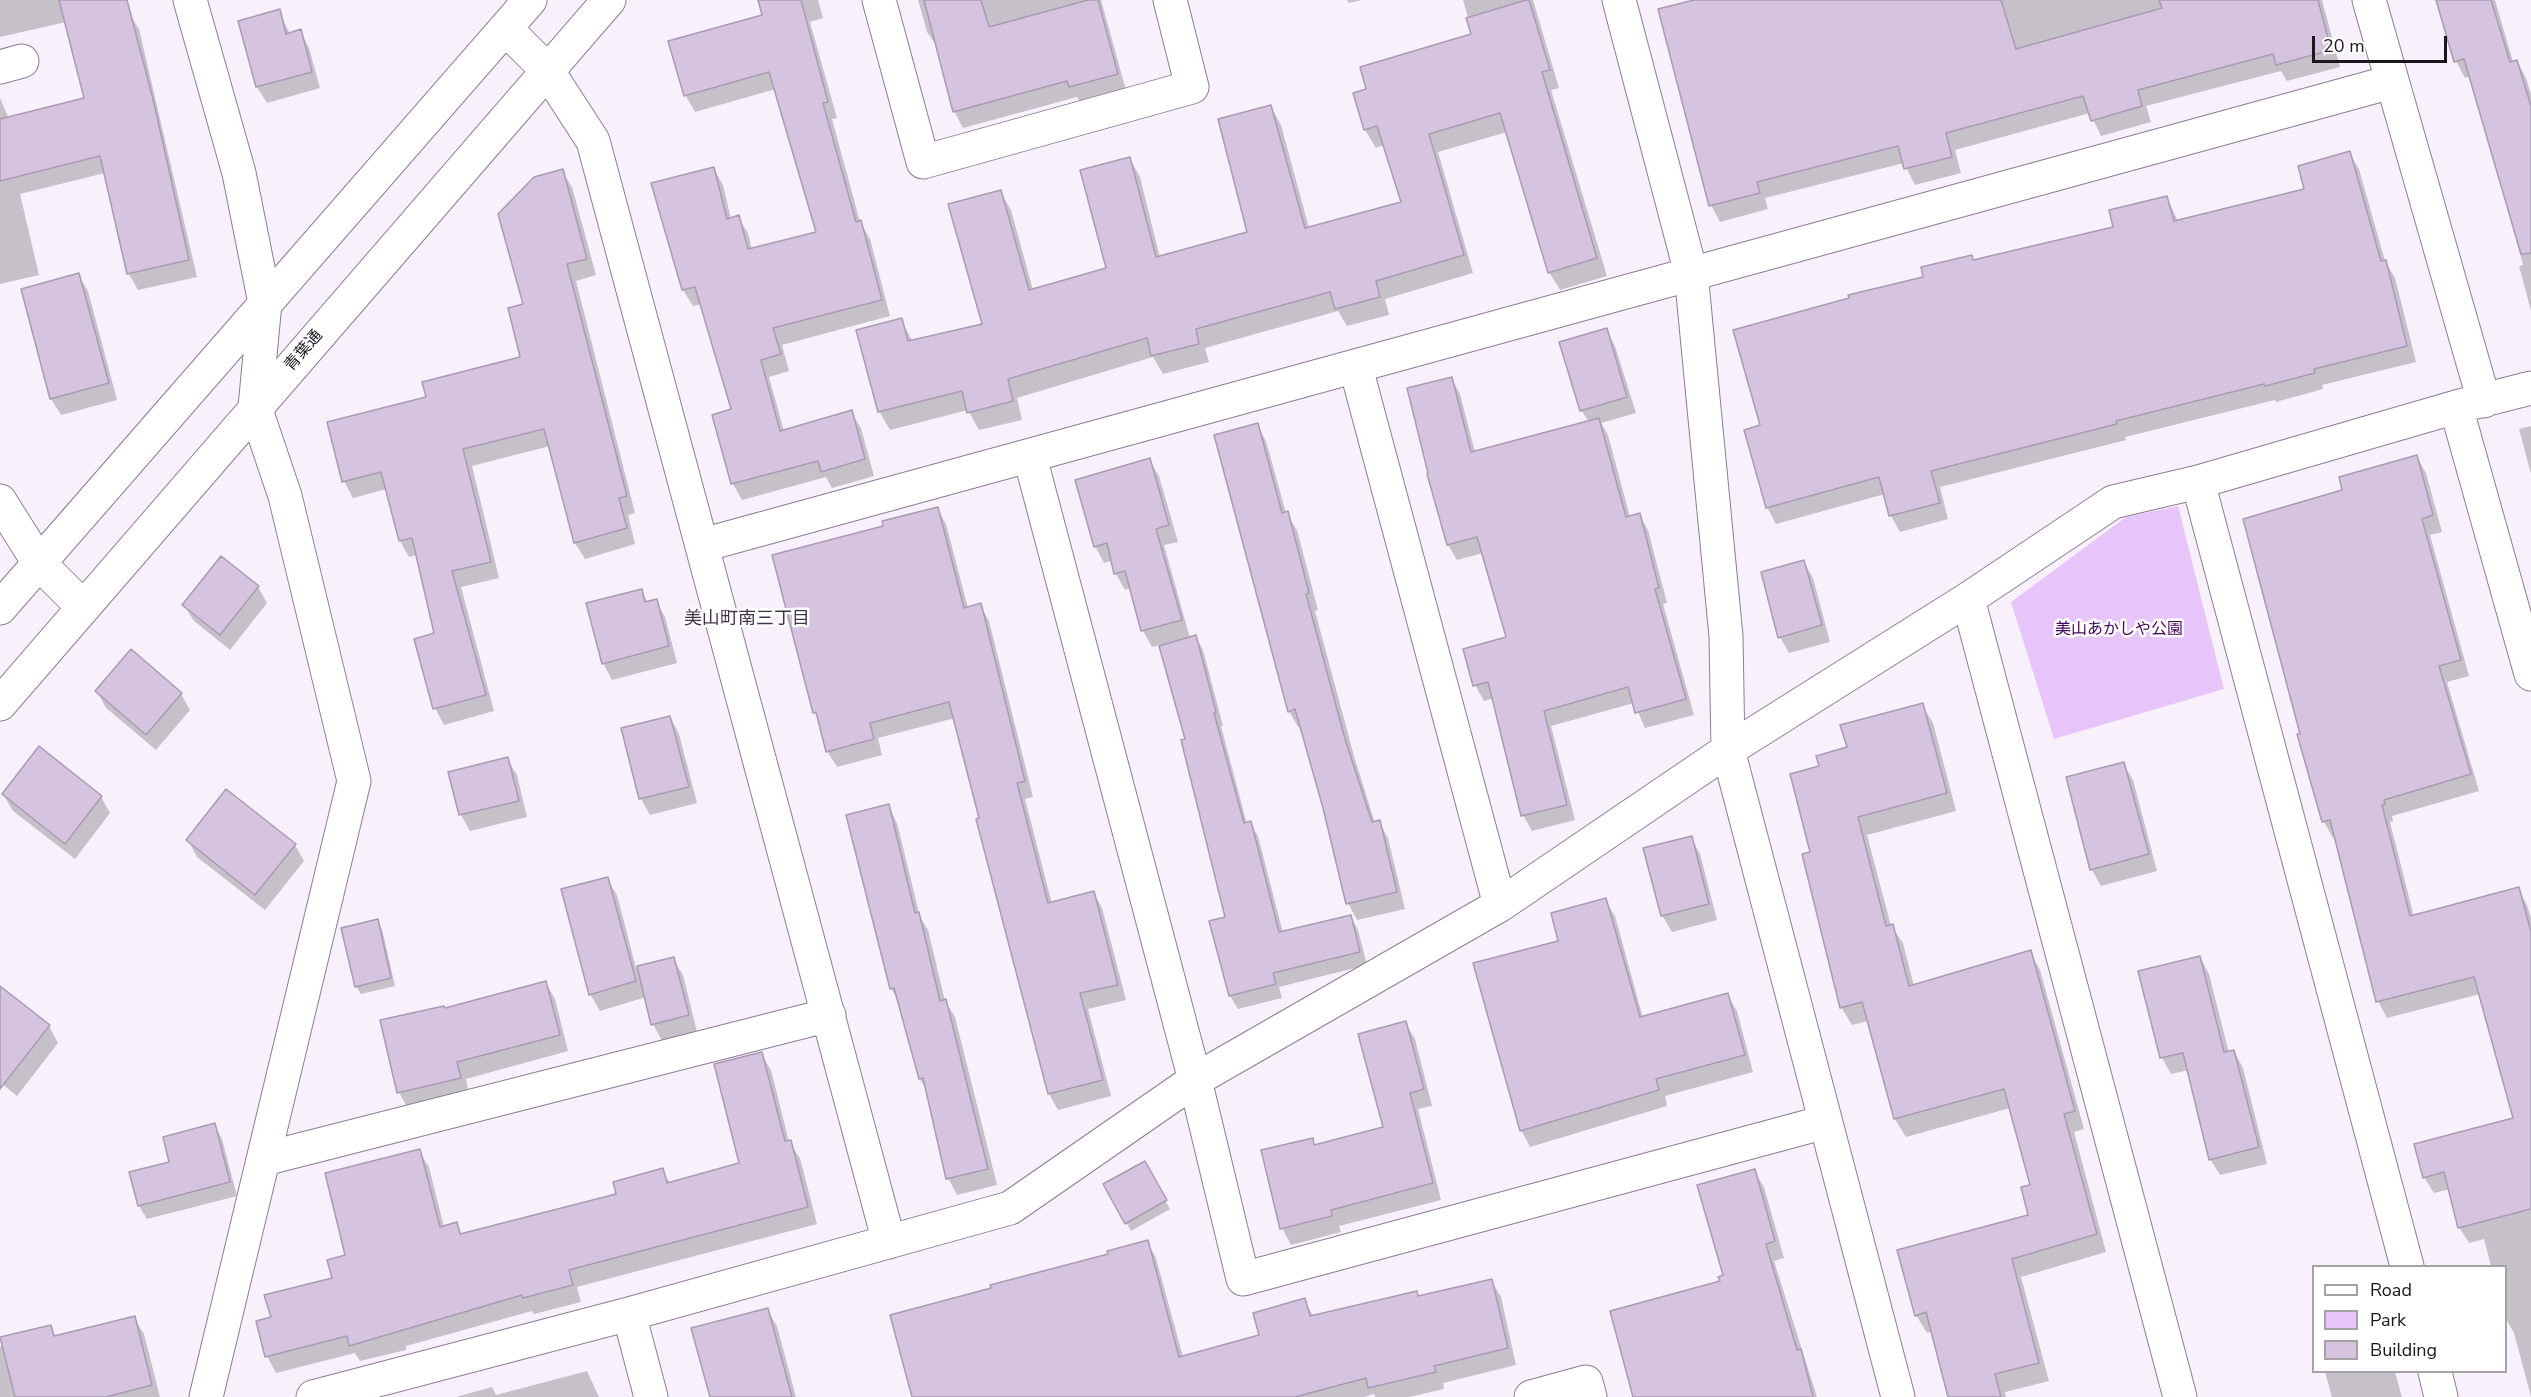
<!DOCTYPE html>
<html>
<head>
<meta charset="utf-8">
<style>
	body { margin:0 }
	#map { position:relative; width:2531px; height:1397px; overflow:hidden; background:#f8f1fc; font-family:"Nunito Sans",sans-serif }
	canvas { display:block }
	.legend { position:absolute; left:2312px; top:1265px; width:195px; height:108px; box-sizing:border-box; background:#fff; border:2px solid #a4a2a5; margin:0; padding:8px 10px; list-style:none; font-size:18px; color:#1c161f }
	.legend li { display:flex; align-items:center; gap:12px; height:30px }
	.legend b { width:30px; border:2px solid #a4a2a5 }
	.scale { position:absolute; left:2312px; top:36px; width:135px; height:27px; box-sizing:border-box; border:3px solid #1c161f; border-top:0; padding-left:8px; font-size:18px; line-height:21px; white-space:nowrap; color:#1c161f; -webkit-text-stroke:4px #fff; paint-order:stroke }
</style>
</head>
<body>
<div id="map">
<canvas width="2531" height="1397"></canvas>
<ul class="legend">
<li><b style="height:8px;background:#fff"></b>Road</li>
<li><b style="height:16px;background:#e7c4fa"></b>Park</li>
<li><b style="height:16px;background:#d5c3df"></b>Building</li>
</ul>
<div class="scale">20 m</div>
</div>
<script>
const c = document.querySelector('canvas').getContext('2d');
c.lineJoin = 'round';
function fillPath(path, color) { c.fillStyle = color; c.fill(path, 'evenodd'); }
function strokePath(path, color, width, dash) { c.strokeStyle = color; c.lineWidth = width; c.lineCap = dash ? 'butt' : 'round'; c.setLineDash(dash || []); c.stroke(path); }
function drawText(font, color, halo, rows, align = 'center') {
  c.font = font + ' "Nunito Sans","Noto Sans JP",sans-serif'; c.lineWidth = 5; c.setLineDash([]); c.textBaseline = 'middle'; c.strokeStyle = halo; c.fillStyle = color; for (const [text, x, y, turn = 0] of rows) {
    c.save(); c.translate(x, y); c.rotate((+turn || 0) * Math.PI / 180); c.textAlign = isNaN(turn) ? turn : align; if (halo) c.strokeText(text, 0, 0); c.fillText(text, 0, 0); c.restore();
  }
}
fillPath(new Path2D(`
	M 2178,506 L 2224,689 L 2054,739 L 2011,602 L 2126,517 Z`), '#e7c4fa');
fillPath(new Path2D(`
	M 0,0 L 119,0 L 129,13 L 139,29 L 197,277 L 138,290 L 129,274 L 105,173 L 20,194 L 39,275 L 0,284 L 0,98 L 9,119 L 86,99 L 66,22 L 0,37 Z
	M 760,0 L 818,0 L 823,18 L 810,22 L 837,118 L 832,119 L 860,222 L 870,239 L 890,316 L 782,345 L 789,371 L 769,377 L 784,431 L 851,412 L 861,428 L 874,476 L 832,488 L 826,477 L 742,500 L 733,484 L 714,416 L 733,410 L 702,304 L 693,306 L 683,290 L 714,169 L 723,185 L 731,219 L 738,217 L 748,233 L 752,250 L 818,233 L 776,89 L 695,112 L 686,96 L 670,42 L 764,16 Z
	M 918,0 L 1101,0 L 1126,90 L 1080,103 L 1077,97 L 963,128 L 954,111 L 938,48 L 927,32 Z
	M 1347,0 L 1362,0 L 1349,3 Z
	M 1463,0 L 1533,0 L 1559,88 L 1551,90 L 1607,276 L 1560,290 L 1549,272 L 1507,132 L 1438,152 L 1473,273 L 1385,299 L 1389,315 L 1347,326 L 1338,311 L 1205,348 L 1209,362 L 1163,374 L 1153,357 L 1017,398 L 1022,420 L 979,430 L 968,410 L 890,430 L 879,411 L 901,320 L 913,342 L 984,325 L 1000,191 L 1011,210 L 1033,290 L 1108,269 L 1130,159 L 1140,177 L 1160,258 L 1249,233 L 1271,107 L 1281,125 L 1309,228 L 1403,203 L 1384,145 L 1376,148 L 1365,130 L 1368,90 L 1473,35 Z
	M 1699,0 L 2322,0 L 2340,67 L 2287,81 L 2281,71 L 2146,106 L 2151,122 L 2101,136 L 2090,113 L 1955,150 L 1961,173 L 1915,185 L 1904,163 L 1765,198 L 1768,209 L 1720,222 L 1711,205 Z
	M 2437,0 L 2495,0 L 2513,62 L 2517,61 L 2526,78 L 2531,94 L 2531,311 L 2519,266 L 2523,265 L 2471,76 L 2465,78 L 2456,61 Z
	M 279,11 L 290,34 L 300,31 L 309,48 L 320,88 L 267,103 L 257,87 Z
	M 2349,153 L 2359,169 L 2385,261 L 2395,278 L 2416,362 L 2322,385 L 2323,389 L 2276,402 L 2275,400 L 2125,437 L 2126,440 L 1940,487 L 1948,519 L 1900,532 L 1891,516 L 1885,494 L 1776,524 L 1767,507 L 1762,426 L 1925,278 L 1971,257 L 1974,261 L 2114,228 L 2167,198 L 2178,221 L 2306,190 Z
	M 562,171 L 572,187 L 596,275 L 576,281 L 635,513 L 628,515 L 635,544 L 585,559 L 575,543 L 550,446 L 472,466 L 499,578 L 461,587 L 494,711 L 444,725 L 435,708 L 436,635 L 417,555 L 409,557 L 400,541 L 387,489 L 353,498 L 344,481 L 427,398 L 522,358 L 525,305 Z
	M 78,275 L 88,291 L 117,400 L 61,415 L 51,399 L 23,290 Z
	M 1606,329 L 1615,346 L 1636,413 L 1601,423 L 1608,435 L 1630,517 L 1639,515 L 1648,530 L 1667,603 L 1663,604 L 1694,715 L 1645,728 L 1634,703 L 1551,726 L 1575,820 L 1532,831 L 1523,815 L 1494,698 L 1484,701 L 1475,685 L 1508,638 L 1483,553 L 1457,560 L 1448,545 L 1428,475 L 1451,378 L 1460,394 L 1475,452 L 1589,422 L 1581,410 Z
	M 1257,425 L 1266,441 L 1286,513 L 1297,530 L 1318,610 L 1315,611 L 1354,756 L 1375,823 L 1379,822 L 1388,838 L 1405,909 L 1357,920 L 1348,903 L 1325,808 L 1302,727 L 1298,727 L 1289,711 Z
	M 2531,426 L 2531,474 L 2519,429 Z
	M 2417,457 L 2426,473 L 2442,532 L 2430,535 L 2469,676 L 2447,682 L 2479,791 L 2392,816 L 2393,821 L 2390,822 L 2414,917 L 2518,889 L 2527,905 L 2531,918 L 2531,1397 L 2514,1333 L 2506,1319 L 2506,1266 L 2491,1266 L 2484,1239 L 2469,1243 L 2459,1227 L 2450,1189 L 2434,1193 L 2424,1177 L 2515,1120 L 2480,994 L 2387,1018 L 2378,1001 L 2336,837 L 2333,838 L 2324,822 L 2302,735 L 2344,491 Z
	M 1149,460 L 1159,476 L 1178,542 L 1164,545 L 1190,638 L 1196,637 L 1203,650 L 1223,726 L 1221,726 L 1247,824 L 1250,823 L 1258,836 L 1283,933 L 1351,917 L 1358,930 L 1367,965 L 1279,987 L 1282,998 L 1238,1009 L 1230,996 L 1227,918 L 1187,740 L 1160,645 L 1152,647 L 1143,631 L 1131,588 L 1125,590 L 1116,574 L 1113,560 L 1104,563 L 1095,546 Z
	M 937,508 L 946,524 L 968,608 L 980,605 L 989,621 L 1033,797 L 1025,799 L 1052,904 L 1093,892 L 1102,908 L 1126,1000 L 1088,1009 L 1111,1096 L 1058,1110 L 1049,1094 L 977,820 L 981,819 L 955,718 L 878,738 L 882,755 L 837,767 L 827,751 L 820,722 L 814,712 L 885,527 Z
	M 1804,562 L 1813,578 L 1830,642 L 1789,653 L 1780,637 Z
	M 258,587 L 267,603 L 230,650 L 194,621 L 184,605 Z
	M 641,590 L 648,603 L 656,601 L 665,617 L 677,663 L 612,680 L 603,663 Z
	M 97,691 L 181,694 L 190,710 L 156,750 L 106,708 Z
	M 1922,705 L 1933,723 L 1956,811 L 1867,835 L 1891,926 L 1903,943 L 1914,986 L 2030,952 L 2040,970 L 2084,1129 L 2074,1132 L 2106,1252 L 2021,1277 L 2049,1381 L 2005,1392 L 2006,1397 L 1950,1397 L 1933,1331 L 1927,1333 L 1916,1315 L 2030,1216 L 2032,1186 L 2010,1108 L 1906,1137 L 1895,1119 L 1868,1021 L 1852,1025 L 1841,1007 L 1812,853 L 1820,767 Z
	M 670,717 L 679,734 L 697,803 L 650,815 L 641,799 Z
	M 507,759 L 517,775 L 527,817 L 470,831 L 461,815 L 450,773 Z
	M 2123,763 L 2133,780 L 2157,871 L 2101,886 L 2092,870 L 2068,778 Z
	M 3,794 L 101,797 L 110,813 L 75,859 L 13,811 Z
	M 888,806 L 897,823 L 920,917 L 928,930 L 945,1001 L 955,1017 L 997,1185 L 957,1195 L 948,1178 L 927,1091 L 920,1079 L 900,1004 L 891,988 Z
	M 1691,837 L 1700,854 L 1717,920 L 1672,932 L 1662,915 Z
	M 188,840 L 295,845 L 304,861 L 265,910 L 197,857 Z
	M 607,879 L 617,895 L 636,968 L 673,959 L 683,975 L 697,1032 L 662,1041 L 653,1024 L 646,997 L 600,1011 L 590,994 Z
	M 1605,900 L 1615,916 L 1643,1018 L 1727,995 L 1737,1011 L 1753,1072 L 1665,1096 L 1667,1106 L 1530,1147 L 1521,1130 L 1560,942 Z
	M 377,921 L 382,929 L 395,986 L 361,994 L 356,986 Z
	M 2200,957 L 2209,974 L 2229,1053 L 2234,1051 L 2243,1068 L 2267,1164 L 2220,1175 L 2210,1159 L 2189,1070 L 2171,1074 L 2162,1058 L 2140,973 Z
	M 545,982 L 555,999 L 568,1051 L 466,1079 L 469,1095 L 408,1109 L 399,1092 L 445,1009 Z
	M 2,990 L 49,1026 L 58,1043 L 17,1096 L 0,1082 L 0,992 Z
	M 1405,1023 L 1415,1039 L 1432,1106 L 1418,1109 L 1441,1200 L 1339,1226 L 1341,1232 L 1291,1245 L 1282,1228 L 1312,1139 L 1316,1146 L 1385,1128 Z
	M 761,1054 L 771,1070 L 789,1142 L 800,1158 L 817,1224 L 577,1287 L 581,1302 L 534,1314 L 532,1311 L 406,1346 L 406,1350 L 360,1361 L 355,1353 L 276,1373 L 267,1356 L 272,1318 L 333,1279 L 419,1151 L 429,1167 L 444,1227 L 456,1224 L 462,1235 L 618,1195 L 662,1170 L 670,1183 L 740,1164 Z
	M 214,1125 L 222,1139 L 237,1196 L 147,1219 L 139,1206 L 171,1163 Z
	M 1144,1163 L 1170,1209 L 1131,1231 L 1106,1185 Z
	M 1754,1171 L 1764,1187 L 1784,1258 L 1774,1261 L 1817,1397 L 1654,1397 L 1725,1276 Z
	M 1147,1241 L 1156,1258 L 1183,1357 L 1261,1336 L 1304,1300 L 1314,1317 L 1419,1298 L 1491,1280 L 1501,1297 L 1516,1365 L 1443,1383 L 1444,1389 L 1409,1397 L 1375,1397 L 1374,1394 L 1364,1397 L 914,1397 L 1110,1256 Z
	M 767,1310 L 777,1326 L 796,1397 L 711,1397 Z
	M 134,1318 L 144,1334 L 160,1397 L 0,1397 L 0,1347 L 50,1326 L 56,1337 Z
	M 587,1371 L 599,1397 L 456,1397 L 492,1387 L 496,1395 Z
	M 2325,1372 L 2395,1372 L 2402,1397 L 2332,1397 Z`), '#0003');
const building = new Path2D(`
	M 59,0 L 127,0 L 154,103 L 189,260 L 127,274 L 100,156 L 0,181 L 0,119 L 84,98 Z
	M 758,0 L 801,0 L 828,102 L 823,103 L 856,222 L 861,220 L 882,300 L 773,328 L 781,354 L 761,360 L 780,431 L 852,410 L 865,459 L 821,472 L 818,461 L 731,484 L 712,415 L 731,409 L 695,287 L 682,290 L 651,183 L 714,167 L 727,219 L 739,215 L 748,249 L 816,232 L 769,72 L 684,96 L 668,41 L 762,15 Z
	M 924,0 L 981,0 L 989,27 L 1088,0 L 1098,0 L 1118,74 L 1069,87 L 1067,81 L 953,112 Z
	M 1526,0 L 1529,0 L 1550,70 L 1542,72 L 1597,258 L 1548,273 L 1500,113 L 1429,134 L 1464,255 L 1376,281 L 1380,297 L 1335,309 L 1330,292 L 1196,329 L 1199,344 L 1151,356 L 1147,338 L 1008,379 L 1013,401 L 967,413 L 962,391 L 878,412 L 856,330 L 902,318 L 908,341 L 982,324 L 948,204 L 1001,190 L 1029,290 L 1106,268 L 1080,170 L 1130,157 L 1156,257 L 1247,232 L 1218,119 L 1271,105 L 1305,228 L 1401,202 L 1377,126 L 1364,130 L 1353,93 L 1366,89 L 1360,67 L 1471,34 L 1466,18 Z
	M 1694,0 L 2001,0 L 2016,49 L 2162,8 L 2159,0 L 2318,0 L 2331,50 L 2276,65 L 2273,54 L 2138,90 L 2142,106 L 2091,121 L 2083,96 L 1946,133 L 1952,157 L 1904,169 L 1898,146 L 1757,182 L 1760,193 L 1709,206 L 1658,9 Z
	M 2436,0 L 2491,0 L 2510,62 L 2517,60 L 2531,106 L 2531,253 L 2521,254 L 2464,59 L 2454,62 Z
	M 280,9 L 286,34 L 301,29 L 312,72 L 256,87 L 238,21 Z
	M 2350,151 L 2381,261 L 2386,260 L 2407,346 L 2314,369 L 2315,373 L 2265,386 L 2264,384 L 2116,421 L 2117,424 L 1931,471 L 1940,503 L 1889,516 L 1879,477 L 1766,508 L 1744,430 L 1760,425 L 1733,330 L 1849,298 L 1848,295 L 1923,277 L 1921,267 L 1972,255 L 1973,260 L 2113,227 L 2109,210 L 2167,196 L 2174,221 L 2304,189 L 2298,166 Z
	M 563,169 L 587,259 L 567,264 L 627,496 L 619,498 L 627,528 L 574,543 L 544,429 L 463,449 L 491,562 L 452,571 L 486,695 L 433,709 L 414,639 L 434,633 L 412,538 L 399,541 L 381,472 L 342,482 L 327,422 L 426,397 L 422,382 L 520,357 L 508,308 L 523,304 L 498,214 L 534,177 Z
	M 79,273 L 109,383 L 50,399 L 21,289 Z
	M 1607,328 L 1627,397 L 1580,411 L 1559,342 Z
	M 1452,377 L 1471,452 L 1599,418 L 1626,517 L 1640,513 L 1659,588 L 1655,589 L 1686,699 L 1635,713 L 1628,687 L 1544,711 L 1567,805 L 1521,816 L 1488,682 L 1473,686 L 1463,649 L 1506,637 L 1477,537 L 1447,545 L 1427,474 L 1428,473 L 1407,388 Z
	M 1258,423 L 1282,513 L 1288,511 L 1309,593 L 1306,594 L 1345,739 L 1372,822 L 1380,820 L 1397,892 L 1346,904 L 1323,808 L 1295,709 L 1288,712 L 1214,435 Z
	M 2417,455 L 2433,515 L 2422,519 L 2461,660 L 2439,666 L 2471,774 L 2384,800 L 2385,804 L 2382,805 L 2410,916 L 2519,887 L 2531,932 L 2531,1209 L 2458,1228 L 2444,1172 L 2423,1178 L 2414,1144 L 2513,1118 L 2474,977 L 2376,1002 L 2330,820 L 2322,822 L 2297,734 L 2300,734 L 2243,519 L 2342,490 L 2339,477 Z
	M 1150,458 L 1169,525 L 1156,529 L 1182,620 L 1141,631 L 1125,571 L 1114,574 L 1107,543 L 1094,547 L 1075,480 Z
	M 938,507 L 964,608 L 981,603 L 1025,781 L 1017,783 L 1048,903 L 1094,891 L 1118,985 L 1080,993 L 1103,1080 L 1048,1094 L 976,819 L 979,818 L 949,702 L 870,723 L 874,739 L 826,752 L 816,712 L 813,713 L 772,555 L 883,526 L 882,521 Z
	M 221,556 L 259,586 L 220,635 L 182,605 Z
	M 1804,560 L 1822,625 L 1778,638 L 1761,572 Z
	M 642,589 L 645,602 L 657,599 L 669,646 L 602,664 L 586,603 Z
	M 1196,635 L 1216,712 L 1214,713 L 1244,823 L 1251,821 L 1279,932 L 1351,915 L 1360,952 L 1273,973 L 1276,984 L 1229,996 L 1209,921 L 1225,917 L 1181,740 L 1185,739 L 1159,646 Z
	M 131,649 L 182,693 L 146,735 L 95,691 Z
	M 1923,703 L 1947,793 L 1858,817 L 1886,926 L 1893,924 L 1909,986 L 2031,950 L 2075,1111 L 2064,1114 L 2097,1234 L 2012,1259 L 2039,1363 L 1995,1374 L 2001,1397 L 1948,1397 L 1926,1312 L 1915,1316 L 1897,1250 L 2028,1215 L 2021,1187 L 2030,1185 L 2004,1089 L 1894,1119 L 1862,1002 L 1840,1008 L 1802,854 L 1810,852 L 1790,774 L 1819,766 L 1816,756 L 1847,747 L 1840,725 Z
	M 670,716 L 689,787 L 639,799 L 621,728 Z
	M 39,746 L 102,796 L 65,844 L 2,794 Z
	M 508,757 L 519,801 L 459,815 L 448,772 Z
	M 2124,762 L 2149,854 L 2090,870 L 2066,777 Z
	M 226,789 L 296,844 L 255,895 L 186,840 Z
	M 889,804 L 915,913 L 919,912 L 940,1001 L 946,999 L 988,1169 L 946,1179 L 923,1078 L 919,1079 L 894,988 L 890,989 L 846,815 Z
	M 1692,836 L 1709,904 L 1661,916 L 1643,848 Z
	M 608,877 L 636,981 L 589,995 L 561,889 Z
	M 1606,898 L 1640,1017 L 1728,993 L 1745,1055 L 1656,1079 L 1659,1090 L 1520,1131 L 1473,963 L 1558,941 L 1551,913 Z
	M 378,919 L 391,978 L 355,987 L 341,928 Z
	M 2200,956 L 2224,1052 L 2234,1050 L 2259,1147 L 2209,1160 L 2183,1053 L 2160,1058 L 2138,971 Z
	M 674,957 L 689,1015 L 651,1025 L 637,966 Z
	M 546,981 L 560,1035 L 457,1062 L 461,1078 L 397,1093 L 380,1020 L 444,1006 L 445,1008 Z
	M 0,986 L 50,1025 L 0,1089 Z
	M 1406,1021 L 1424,1089 L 1410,1093 L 1433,1183 L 1331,1210 L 1332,1216 L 1280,1229 L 1261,1150 L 1313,1138 L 1314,1145 L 1383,1127 L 1358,1034 Z
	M 762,1052 L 785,1141 L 791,1140 L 808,1207 L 569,1270 L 573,1285 L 523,1298 L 522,1295 L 349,1346 L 347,1336 L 265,1357 L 256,1321 L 271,1317 L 264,1295 L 332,1278 L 327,1260 L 345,1255 L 325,1173 L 420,1149 L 440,1227 L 457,1222 L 460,1234 L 616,1194 L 613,1182 L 663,1168 L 667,1183 L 739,1163 L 714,1064 Z
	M 215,1123 L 230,1182 L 138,1206 L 129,1172 L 169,1162 L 163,1137 Z
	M 1145,1161 L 1167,1200 L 1125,1224 L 1103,1184 Z
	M 1755,1169 L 1775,1241 L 1766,1244 L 1797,1350 L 1801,1349 L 1813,1397 L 1633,1397 L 1610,1311 L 1720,1281 L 1718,1277 L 1723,1275 L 1697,1185 Z
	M 1148,1240 L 1179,1357 L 1259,1335 L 1253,1313 L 1305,1298 L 1310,1316 L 1417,1291 L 1418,1296 L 1492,1279 L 1508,1348 L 1434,1366 L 1436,1372 L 1368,1388 L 1366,1378 L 1295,1397 L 912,1397 L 890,1315 L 991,1288 L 990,1285 L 1108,1254 L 1107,1251 Z
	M 768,1308 L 792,1397 L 710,1397 L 691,1328 Z
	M 135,1316 L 152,1385 L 106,1397 L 15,1397 L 0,1337 L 51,1325 L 54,1336 Z`);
fillPath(building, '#d5c3df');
strokePath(building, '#aa9ab4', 1.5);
const street = new Path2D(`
	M 190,0 L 239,173 L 265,303 L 255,407 L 285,496 L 354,781 L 206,1397
	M 879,0 L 923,162 L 1192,87 L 1170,0
	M 1619,0 L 1691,273 L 1726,636 L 1728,750 L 1898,1397
	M 2369,0 L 2484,401
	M 506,29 L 547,70 L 593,141 L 889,1242
	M 0,67 L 22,61
	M 1356,368 L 1500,905
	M 2456,407 L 2531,674
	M 1030,457 L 1195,1080 L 1243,1279 L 1825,1122
	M 2198,482 L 2407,1266
	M 0,501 L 39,563 L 83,607
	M 703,545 C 1266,393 1828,236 2391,82
	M 1968,599 L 2180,1397
	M 264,1159 L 829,1015
	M 629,1314 L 651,1397
	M 2435,1372 L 2441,1397
	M 313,1397 L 629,1314 L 1010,1208 L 1195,1080 L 1500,905 L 1728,750 L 1968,599 L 2113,502 L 2198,482 L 2456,407 L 2531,388
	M 1531,1397 L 1586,1382 L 1590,1397`);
const secondary = new Path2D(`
	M 0,608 L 530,0
	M 0,704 L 609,0`);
strokePath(street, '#8d7d96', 35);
strokePath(secondary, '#8d7d96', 35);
strokePath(street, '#fff', 33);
strokePath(secondary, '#fff', 33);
drawText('16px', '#1c161f', '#fff', [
	["青葉通",304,351,-49]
]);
drawText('16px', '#45055d', '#fff', [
	["美山あかしや公園",2119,630]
]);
drawText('18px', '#43344b', '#fff', [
	["美山町南三丁目",747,620]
]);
</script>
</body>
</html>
